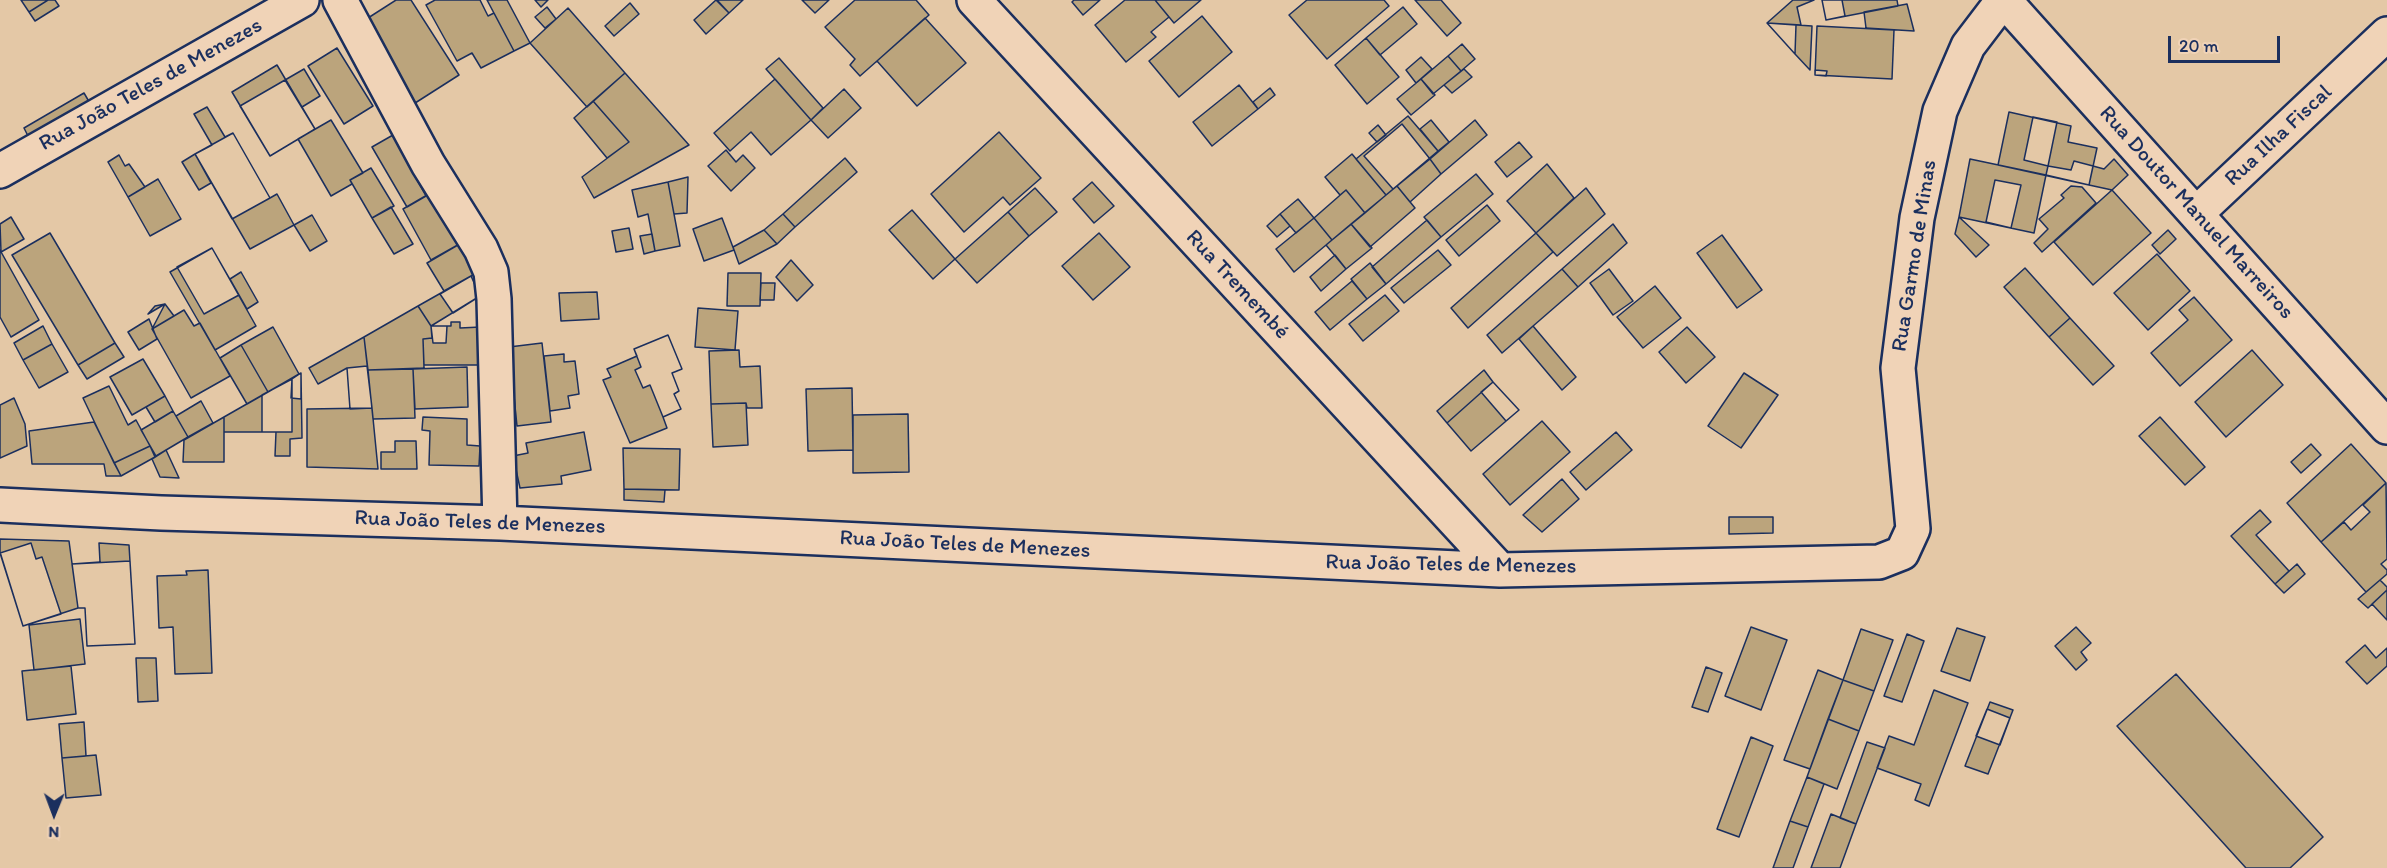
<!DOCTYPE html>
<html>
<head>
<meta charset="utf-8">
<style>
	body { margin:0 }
	#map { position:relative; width:2387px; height:868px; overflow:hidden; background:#e4c8a6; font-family:Itim,sans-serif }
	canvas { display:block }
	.north { position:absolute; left:24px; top:784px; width:60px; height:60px; -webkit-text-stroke:4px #f0d3b7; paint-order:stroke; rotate:181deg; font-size:16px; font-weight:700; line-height:24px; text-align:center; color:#1b2f5e }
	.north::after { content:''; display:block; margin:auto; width:21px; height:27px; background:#1b2f5e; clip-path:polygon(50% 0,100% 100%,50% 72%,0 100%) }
	.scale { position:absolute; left:2168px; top:36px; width:112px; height:27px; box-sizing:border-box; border:3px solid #1b2f5e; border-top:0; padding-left:8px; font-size:18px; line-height:21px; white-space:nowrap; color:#1b2f5e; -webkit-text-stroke:4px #f0d3b7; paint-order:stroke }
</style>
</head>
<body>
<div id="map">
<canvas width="2387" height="868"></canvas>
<div class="north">N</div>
<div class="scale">20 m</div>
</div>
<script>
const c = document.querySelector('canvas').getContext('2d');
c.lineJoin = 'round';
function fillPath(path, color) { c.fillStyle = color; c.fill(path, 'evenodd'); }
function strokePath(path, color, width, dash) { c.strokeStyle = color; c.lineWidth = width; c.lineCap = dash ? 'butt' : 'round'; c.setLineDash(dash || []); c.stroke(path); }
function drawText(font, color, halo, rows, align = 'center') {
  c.font = font + ' Itim,sans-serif'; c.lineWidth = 6; c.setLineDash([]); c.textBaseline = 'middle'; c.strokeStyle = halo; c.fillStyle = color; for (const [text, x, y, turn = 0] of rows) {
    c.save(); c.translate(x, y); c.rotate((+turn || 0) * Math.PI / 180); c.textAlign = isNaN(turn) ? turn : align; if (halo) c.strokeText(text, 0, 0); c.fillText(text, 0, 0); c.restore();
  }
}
const building = new Path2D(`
	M 21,0 L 48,0 L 29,12 Z
	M 48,0 L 55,0 L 59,6 L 35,21 L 29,12 Z
	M 396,0 L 411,0 L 459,75 L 412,105 L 367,33 L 375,28 L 368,18 Z
	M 435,0 L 480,0 L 488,16 L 494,13 L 514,51 L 481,68 L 472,53 L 457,61 L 426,5 Z
	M 487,0 L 507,0 L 530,43 L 514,51 Z
	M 535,0 L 548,0 L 541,7 Z
	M 716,0 L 729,13 L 706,34 L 694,20 Z
	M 717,0 L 743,0 L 729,13 Z
	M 802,0 L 829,0 L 815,13 Z
	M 855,0 L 916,0 L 929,15 L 860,76 L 850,65 L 855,59 L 825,27 Z
	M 1074,0 L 1100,0 L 1083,15 L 1072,2 Z
	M 1125,0 L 1155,0 L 1169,17 L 1151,32 L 1156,37 L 1126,62 L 1095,25 Z
	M 1155,0 L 1201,0 L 1174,23 Z
	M 1307,0 L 1384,0 L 1389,6 L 1327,59 L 1289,15 Z
	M 1415,0 L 1441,0 L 1461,23 L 1447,36 Z
	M 1793,0 L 1814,0 L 1797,7 L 1801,25 L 1767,23 Z
	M 1822,0 L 1897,0 L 1898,6 L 1826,20 Z
	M 1822,0 L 1842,0 L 1845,16 L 1826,20 Z
	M 630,3 L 639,14 L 614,36 L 605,26 Z
	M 1907,4 L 1914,31 L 1866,28 L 1864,12 Z
	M 547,7 L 556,19 L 545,28 L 535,17 Z
	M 1403,7 L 1417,24 L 1380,55 L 1366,38 Z
	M 568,8 L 625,73 L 587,107 L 530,43 Z
	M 1202,16 L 1232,52 L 1179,97 L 1149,61 Z
	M 925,18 L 966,63 L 917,106 L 877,61 Z
	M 1767,23 L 1796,25 L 1795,54 Z
	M 1767,23 L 1812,26 L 1810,70 L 1795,54 Z
	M 1817,26 L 1894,30 L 1892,79 L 1815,75 Z
	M 1366,38 L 1399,77 L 1367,104 L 1335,65 Z
	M 1462,44 L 1475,59 L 1461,71 L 1448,56 Z
	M 337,48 L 373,106 L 344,124 L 308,66 Z
	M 1448,56 L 1461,71 L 1433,94 L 1421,79 Z
	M 1421,57 L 1432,69 L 1416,83 L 1406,70 Z
	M 779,58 L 823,108 L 811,120 L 766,69 Z
	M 277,65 L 315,129 L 270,156 L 232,92 Z
	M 304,69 L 320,96 L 302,107 L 285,80 Z
	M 1464,69 L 1472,77 L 1452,93 L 1444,85 Z
	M 1815,70 L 1827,71 L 1826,76 L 1815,75 Z
	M 625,73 L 689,145 L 594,198 L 582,177 L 629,142 L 593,101 Z
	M 775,79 L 811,120 L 771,155 L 751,132 L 730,151 L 714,133 Z
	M 1421,79 L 1435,95 L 1411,115 L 1397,99 Z
	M 285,80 L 315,129 L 270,156 L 240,106 Z
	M 1239,85 L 1258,109 L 1212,146 L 1193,122 Z
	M 1270,88 L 1275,95 L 1258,109 L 1253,102 Z
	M 844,89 L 861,108 L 828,138 L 811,120 Z
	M 84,93 L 91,105 L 30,140 L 24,128 Z
	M 593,101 L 629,142 L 607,158 L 574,118 Z
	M 207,107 L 225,137 L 233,133 L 270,198 L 277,194 L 294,225 L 250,249 L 195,154 L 212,145 L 194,114 Z
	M 2009,112 L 2071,126 L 2068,142 L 2097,148 L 2089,185 L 1998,165 Z
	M 1408,116 L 1438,151 L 1386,195 L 1356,159 Z
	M 2033,117 L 2057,122 L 2048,166 L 2024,160 Z
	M 331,120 L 363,173 L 350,180 L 352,184 L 331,196 L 298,139 Z
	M 1431,120 L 1449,142 L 1438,151 L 1420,129 Z
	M 1475,120 L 1487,135 L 1441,174 L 1430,159 Z
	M 1402,124 L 1430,159 L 1393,189 L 1364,156 Z
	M 1378,125 L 1386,135 L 1377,142 L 1369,133 Z
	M 400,131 L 419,164 L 411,169 L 426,196 L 407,207 L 372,147 Z
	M 999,132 L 1041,178 L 1010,205 L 1003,197 L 964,232 L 931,194 Z
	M 233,133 L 270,198 L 232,219 L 195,154 Z
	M 1519,142 L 1532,157 L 1507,177 L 1495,162 Z
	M 726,150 L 736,162 L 743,155 L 755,168 L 731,191 L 708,166 Z
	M 195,154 L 211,183 L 199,190 L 182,162 Z
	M 1352,154 L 1386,195 L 1365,213 L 1346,190 L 1340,195 L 1325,177 Z
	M 119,155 L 125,166 L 129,164 L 145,187 L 128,197 L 108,162 Z
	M 845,158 L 857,172 L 795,227 L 783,214 Z
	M 1430,159 L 1441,174 L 1410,202 L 1397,186 Z
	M 1970,159 L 2046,175 L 2034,233 L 1959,217 Z
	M 2114,159 L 2128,175 L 2112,190 L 2089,185 L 2093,166 L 2104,169 Z
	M 2074,161 L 2093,166 L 2089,185 L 2046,175 L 2048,166 L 2071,170 Z
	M 1547,164 L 1574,198 L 1536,233 L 1507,201 Z
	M 371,168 L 394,206 L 372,218 L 350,180 Z
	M 1476,174 L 1493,194 L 1441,237 L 1424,217 Z
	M 688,177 L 687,213 L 674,214 L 668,182 Z
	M 158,179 L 181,219 L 150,236 L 128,197 Z
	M 1995,180 L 2021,185 L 2011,228 L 1986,222 Z
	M 668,182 L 680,246 L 655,251 L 648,214 L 638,217 L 632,190 Z
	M 1092,182 L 1114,206 L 1094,223 L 1073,199 Z
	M 1397,186 L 1415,208 L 1370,247 L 1351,224 Z
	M 2071,186 L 2082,187 L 2096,203 L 2042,252 L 2034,243 L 2048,229 L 2039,219 L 2064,198 L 2061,195 Z
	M 1035,188 L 1057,212 L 1029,236 L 1008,212 Z
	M 1586,188 L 1605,214 L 1557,256 L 1536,233 Z
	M 1346,190 L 1365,213 L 1332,240 L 1314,218 Z
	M 2112,190 L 2151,233 L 2093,285 L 2054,242 Z
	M 434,191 L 463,242 L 431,260 L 403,209 Z
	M 1298,199 L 1314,218 L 1296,233 L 1280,214 Z
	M 1487,205 L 1500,221 L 1459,256 L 1446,240 Z
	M 391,207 L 413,244 L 394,254 L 372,218 Z
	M 912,210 L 955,259 L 933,279 L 889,230 Z
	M 1008,212 L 1029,236 L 977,283 L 955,259 Z
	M 783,214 L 795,227 L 777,244 L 764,230 Z
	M 1280,214 L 1290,226 L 1277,237 L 1267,226 Z
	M 312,215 L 327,241 L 310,251 L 294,225 Z
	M 11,217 L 24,239 L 1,252 L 0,224 Z
	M 1959,217 L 1989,245 L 1976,257 L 1955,234 Z
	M 722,218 L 734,250 L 704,261 L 693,229 Z
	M 1314,218 L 1332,240 L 1294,272 L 1276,249 Z
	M 1427,220 L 1441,237 L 1386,284 L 1372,267 Z
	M 1351,224 L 1372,248 L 1346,269 L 1326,245 Z
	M 1613,224 L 1627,243 L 1578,287 L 1562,269 Z
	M 629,228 L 633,249 L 616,252 L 612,231 Z
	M 764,230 L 777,244 L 739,264 L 733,247 Z
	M 2168,230 L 2176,239 L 2160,254 L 2152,245 Z
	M 50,233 L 115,343 L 78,365 L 12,255 Z
	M 1099,233 L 1130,267 L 1093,300 L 1062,266 Z
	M 1536,233 L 1553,252 L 1468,328 L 1451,308 Z
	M 652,234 L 655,251 L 644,254 L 640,236 Z
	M 1722,235 L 1762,290 L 1737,308 L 1697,253 Z
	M 463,242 L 480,271 L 444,291 L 427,263 Z
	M 212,248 L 239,295 L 204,314 L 177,267 Z
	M 212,248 L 256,326 L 215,350 L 170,272 Z
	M 0,250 L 39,320 L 11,337 L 0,317 Z
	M 1438,250 L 1451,265 L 1404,303 L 1391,288 Z
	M 2157,254 L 2190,291 L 2148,330 L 2114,293 Z
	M 1335,255 L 1346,269 L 1321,291 L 1310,277 Z
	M 791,260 L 813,285 L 797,301 L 776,277 Z
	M 1370,263 L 1386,284 L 1367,299 L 1351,279 Z
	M 2025,268 L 2070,318 L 2049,337 L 2004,287 Z
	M 1562,269 L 1578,287 L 1502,353 L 1487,335 Z
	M 1609,269 L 1633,301 L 1613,315 L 1590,283 Z
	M 241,272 L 258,302 L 247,309 L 230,279 Z
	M 728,273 L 761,273 L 760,306 L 727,306 Z
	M 471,276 L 480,296 L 453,313 L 440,294 Z
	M 471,276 L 480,296 L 431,326 L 418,306 Z
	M 1352,281 L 1367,299 L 1330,330 L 1315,312 Z
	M 761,283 L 775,283 L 774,300 L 760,300 Z
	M 1655,286 L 1681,318 L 1643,348 L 1617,317 Z
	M 597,292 L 599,319 L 561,321 L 559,293 Z
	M 1385,295 L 1399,311 L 1363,341 L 1349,324 Z
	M 2194,297 L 2232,340 L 2180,386 L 2151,353 L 2188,320 L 2179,310 Z
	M 165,304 L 148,314 L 155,306 Z
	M 165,304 L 174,316 L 152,329 Z
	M 418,306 L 431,326 L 432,338 L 423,339 L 424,368 L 368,370 L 364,337 Z
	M 698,308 L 738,311 L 735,350 L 695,347 Z
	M 184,310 L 194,326 L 200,323 L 230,376 L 191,398 L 152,329 Z
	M 2070,318 L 2114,366 L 2093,385 L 2049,337 Z
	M 149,319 L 157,339 L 139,350 L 128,332 Z
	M 451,322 L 460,322 L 460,328 L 481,327 L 481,365 L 424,365 L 423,339 L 432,338 L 431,326 L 451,326 Z
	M 43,326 L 52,344 L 23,360 L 14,343 Z
	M 431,326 L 447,326 L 446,343 L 433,343 Z
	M 1533,326 L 1576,377 L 1562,390 L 1519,339 Z
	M 273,327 L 299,374 L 268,392 L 241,345 Z
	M 1687,327 L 1715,357 L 1686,383 L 1659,352 Z
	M 668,335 L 682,369 L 672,373 L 679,391 L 674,394 L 681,409 L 663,417 L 667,428 L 630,443 L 603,380 L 611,377 L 607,369 L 637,356 L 634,349 Z
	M 668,335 L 682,369 L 672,373 L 679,391 L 674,394 L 681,409 L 663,417 L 650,385 L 643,388 L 635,370 L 641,367 L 634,349 Z
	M 364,337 L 372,408 L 350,409 L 347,368 L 318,384 L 309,368 Z
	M 115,343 L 124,357 L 87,379 L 78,365 Z
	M 542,343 L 551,422 L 517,426 L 509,347 Z
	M 52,344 L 68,372 L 39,388 L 23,360 Z
	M 241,345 L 268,392 L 247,404 L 220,358 Z
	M 739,350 L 740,367 L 760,366 L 762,408 L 747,408 L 746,403 L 711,404 L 709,351 Z
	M 2252,350 L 2283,385 L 2226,437 L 2195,402 Z
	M 564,354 L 564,362 L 575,361 L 579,394 L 568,396 L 570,408 L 550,411 L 544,356 Z
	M 143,359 L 165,396 L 132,415 L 110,377 Z
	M 367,366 L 372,408 L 350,409 L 347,368 Z
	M 467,367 L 468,407 L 415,409 L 413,369 Z
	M 413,369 L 415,418 L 373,419 L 368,370 Z
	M 1484,370 L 1493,382 L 1447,423 L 1437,411 Z
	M 301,373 L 302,438 L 290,439 L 290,456 L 275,456 L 276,432 L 224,432 L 224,417 Z
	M 301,373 L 301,399 L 291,398 L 292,379 Z
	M 1744,373 L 1778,395 L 1741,448 L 1708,426 Z
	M 292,379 L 292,432 L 262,432 L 262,395 Z
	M 1493,382 L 1519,410 L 1506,421 L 1481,392 Z
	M 1493,382 L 1519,410 L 1471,451 L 1447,423 Z
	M 109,386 L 128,425 L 136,420 L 150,446 L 114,463 L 83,398 Z
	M 852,388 L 853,450 L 808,451 L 806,389 Z
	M 165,396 L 173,411 L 155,422 L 146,407 Z
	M 14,398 L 25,424 L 27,446 L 0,458 L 0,405 Z
	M 201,401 L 213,423 L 188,437 L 176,416 Z
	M 746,403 L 748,445 L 713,447 L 711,404 Z
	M 372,408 L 378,469 L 307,467 L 307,409 Z
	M 173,411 L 188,437 L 156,456 L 141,430 Z
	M 908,414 L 909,472 L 853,473 L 853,415 Z
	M 224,417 L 224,462 L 183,462 L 184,440 Z
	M 423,417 L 467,419 L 467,445 L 480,446 L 479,466 L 429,465 L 430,431 L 422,430 Z
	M 2160,417 L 2205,467 L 2185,485 L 2139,436 Z
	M 1542,421 L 1570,452 L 1510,505 L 1483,474 Z
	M 94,422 L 121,476 L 106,476 L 104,464 L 32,464 L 29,431 Z
	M 584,432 L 591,470 L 561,476 L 562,484 L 520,488 L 513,456 L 528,453 L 526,443 Z
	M 1616,432 L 1632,450 L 1586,490 L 1570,472 Z
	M 395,441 L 416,441 L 417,469 L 381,469 L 381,452 L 395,452 Z
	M 2311,444 L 2321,455 L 2301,473 L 2291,462 Z
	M 2351,444 L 2386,483 L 2321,542 L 2287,503 Z
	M 150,446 L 155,457 L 121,476 L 114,463 Z
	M 623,448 L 680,449 L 679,490 L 624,489 Z
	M 166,450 L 179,478 L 160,477 L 152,459 Z
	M 1562,479 L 1579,499 L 1542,532 L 1523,515 Z
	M 2386,483 L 2387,559 L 2381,564 L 2387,570 L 2387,574 L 2366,592 L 2321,542 L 2344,522 L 2351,530 L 2370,512 L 2363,505 Z
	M 624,489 L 665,490 L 664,502 L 624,500 Z
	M 2260,510 L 2271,522 L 2256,535 L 2289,571 L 2275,584 L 2231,536 Z
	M 1729,517 L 1773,517 L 1773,533 L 1729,534 Z
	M 0,539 L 69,541 L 78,608 L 23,626 L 0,552 Z
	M 31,543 L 36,559 L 42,557 L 61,614 L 23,626 L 0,553 Z
	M 99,543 L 129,545 L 135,644 L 87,646 L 85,608 L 78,608 L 72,564 L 100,562 Z
	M 130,561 L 135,644 L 87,646 L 85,608 L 78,608 L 72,564 Z
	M 2297,564 L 2305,574 L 2284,593 L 2275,584 Z
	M 208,570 L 212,673 L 175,674 L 173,627 L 159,628 L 157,576 L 187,575 L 186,571 Z
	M 2380,580 L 2387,587 L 2387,590 L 2368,608 L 2358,599 Z
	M 2387,590 L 2387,620 L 2372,604 Z
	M 80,619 L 85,664 L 34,670 L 29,625 Z
	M 1751,627 L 1787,640 L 1761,710 L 1725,696 Z
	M 2076,627 L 2091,643 L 2081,652 L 2087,660 L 2076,670 L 2055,646 Z
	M 1957,628 L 1985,637 L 1970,681 L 1941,671 Z
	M 1861,629 L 1893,640 L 1874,691 L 1843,680 Z
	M 1907,634 L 1924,641 L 1902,702 L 1884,696 Z
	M 2365,645 L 2376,658 L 2387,648 L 2387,666 L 2367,684 L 2346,662 Z
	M 136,658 L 156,658 L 158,701 L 138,702 Z
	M 71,666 L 76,714 L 27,720 L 22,671 Z
	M 1706,667 L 1722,673 L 1708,712 L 1692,707 Z
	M 1818,670 L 1843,680 L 1810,769 L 1784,760 Z
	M 2176,674 L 2323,837 L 2290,868 L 2246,868 L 2117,726 Z
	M 1843,680 L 1874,691 L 1859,731 L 1828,719 Z
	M 1934,690 L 1968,703 L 1929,806 L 1915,800 L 1921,784 L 1877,768 L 1889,736 L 1914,745 Z
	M 1990,702 L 2013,710 L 1988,774 L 1965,766 Z
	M 1987,709 L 2010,718 L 2000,745 L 1976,736 Z
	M 1828,719 L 1859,731 L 1837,789 L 1807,777 Z
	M 84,722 L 86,756 L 62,758 L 59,724 Z
	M 1751,737 L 1773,746 L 1739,837 L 1717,829 Z
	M 1867,742 L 1885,748 L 1856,824 L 1840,818 Z
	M 96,755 L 101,795 L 66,798 L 62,758 Z
	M 1807,777 L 1824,784 L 1808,827 L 1790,821 Z
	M 1831,814 L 1856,824 L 1840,868 L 1811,868 Z
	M 1790,821 L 1808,827 L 1793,868 L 1773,868 Z`);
fillPath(building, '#bba47c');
strokePath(building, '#1b2f5e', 1.5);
const street = new Path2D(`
	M 340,0 L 428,164 L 481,249 L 491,272 L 494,299 L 500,523
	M 974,0 L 1500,570
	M 2004,0 L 2387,427
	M 0,171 L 302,0
	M 2197,213 L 2387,34
	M 0,505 L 161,513 L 500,523 L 1500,570 L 1879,562 L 1902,553 L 1913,529 L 1898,368 L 1917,218 L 1940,111 L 1968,46 L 2003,0`);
strokePath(street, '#1b2f5e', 38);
strokePath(street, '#f0d3b7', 33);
drawText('22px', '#1b2f5e', '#f0d3b7', [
	["Rua João Teles de Menezes",151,85,-29],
	["Rua Ilha Fiscal",2279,136,-43],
	["Rua Doutor Manuel Marreiros",2196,213,48],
	["Rua Garmo de Minas",1915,256,-81],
	["Rua Tremembé",1237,285,47],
	["Rua João Teles de Menezes",480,523,2],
	["Rua João Teles de Menezes",965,545,3],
	["Rua João Teles de Menezes",1451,565,1]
]);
</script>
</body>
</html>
